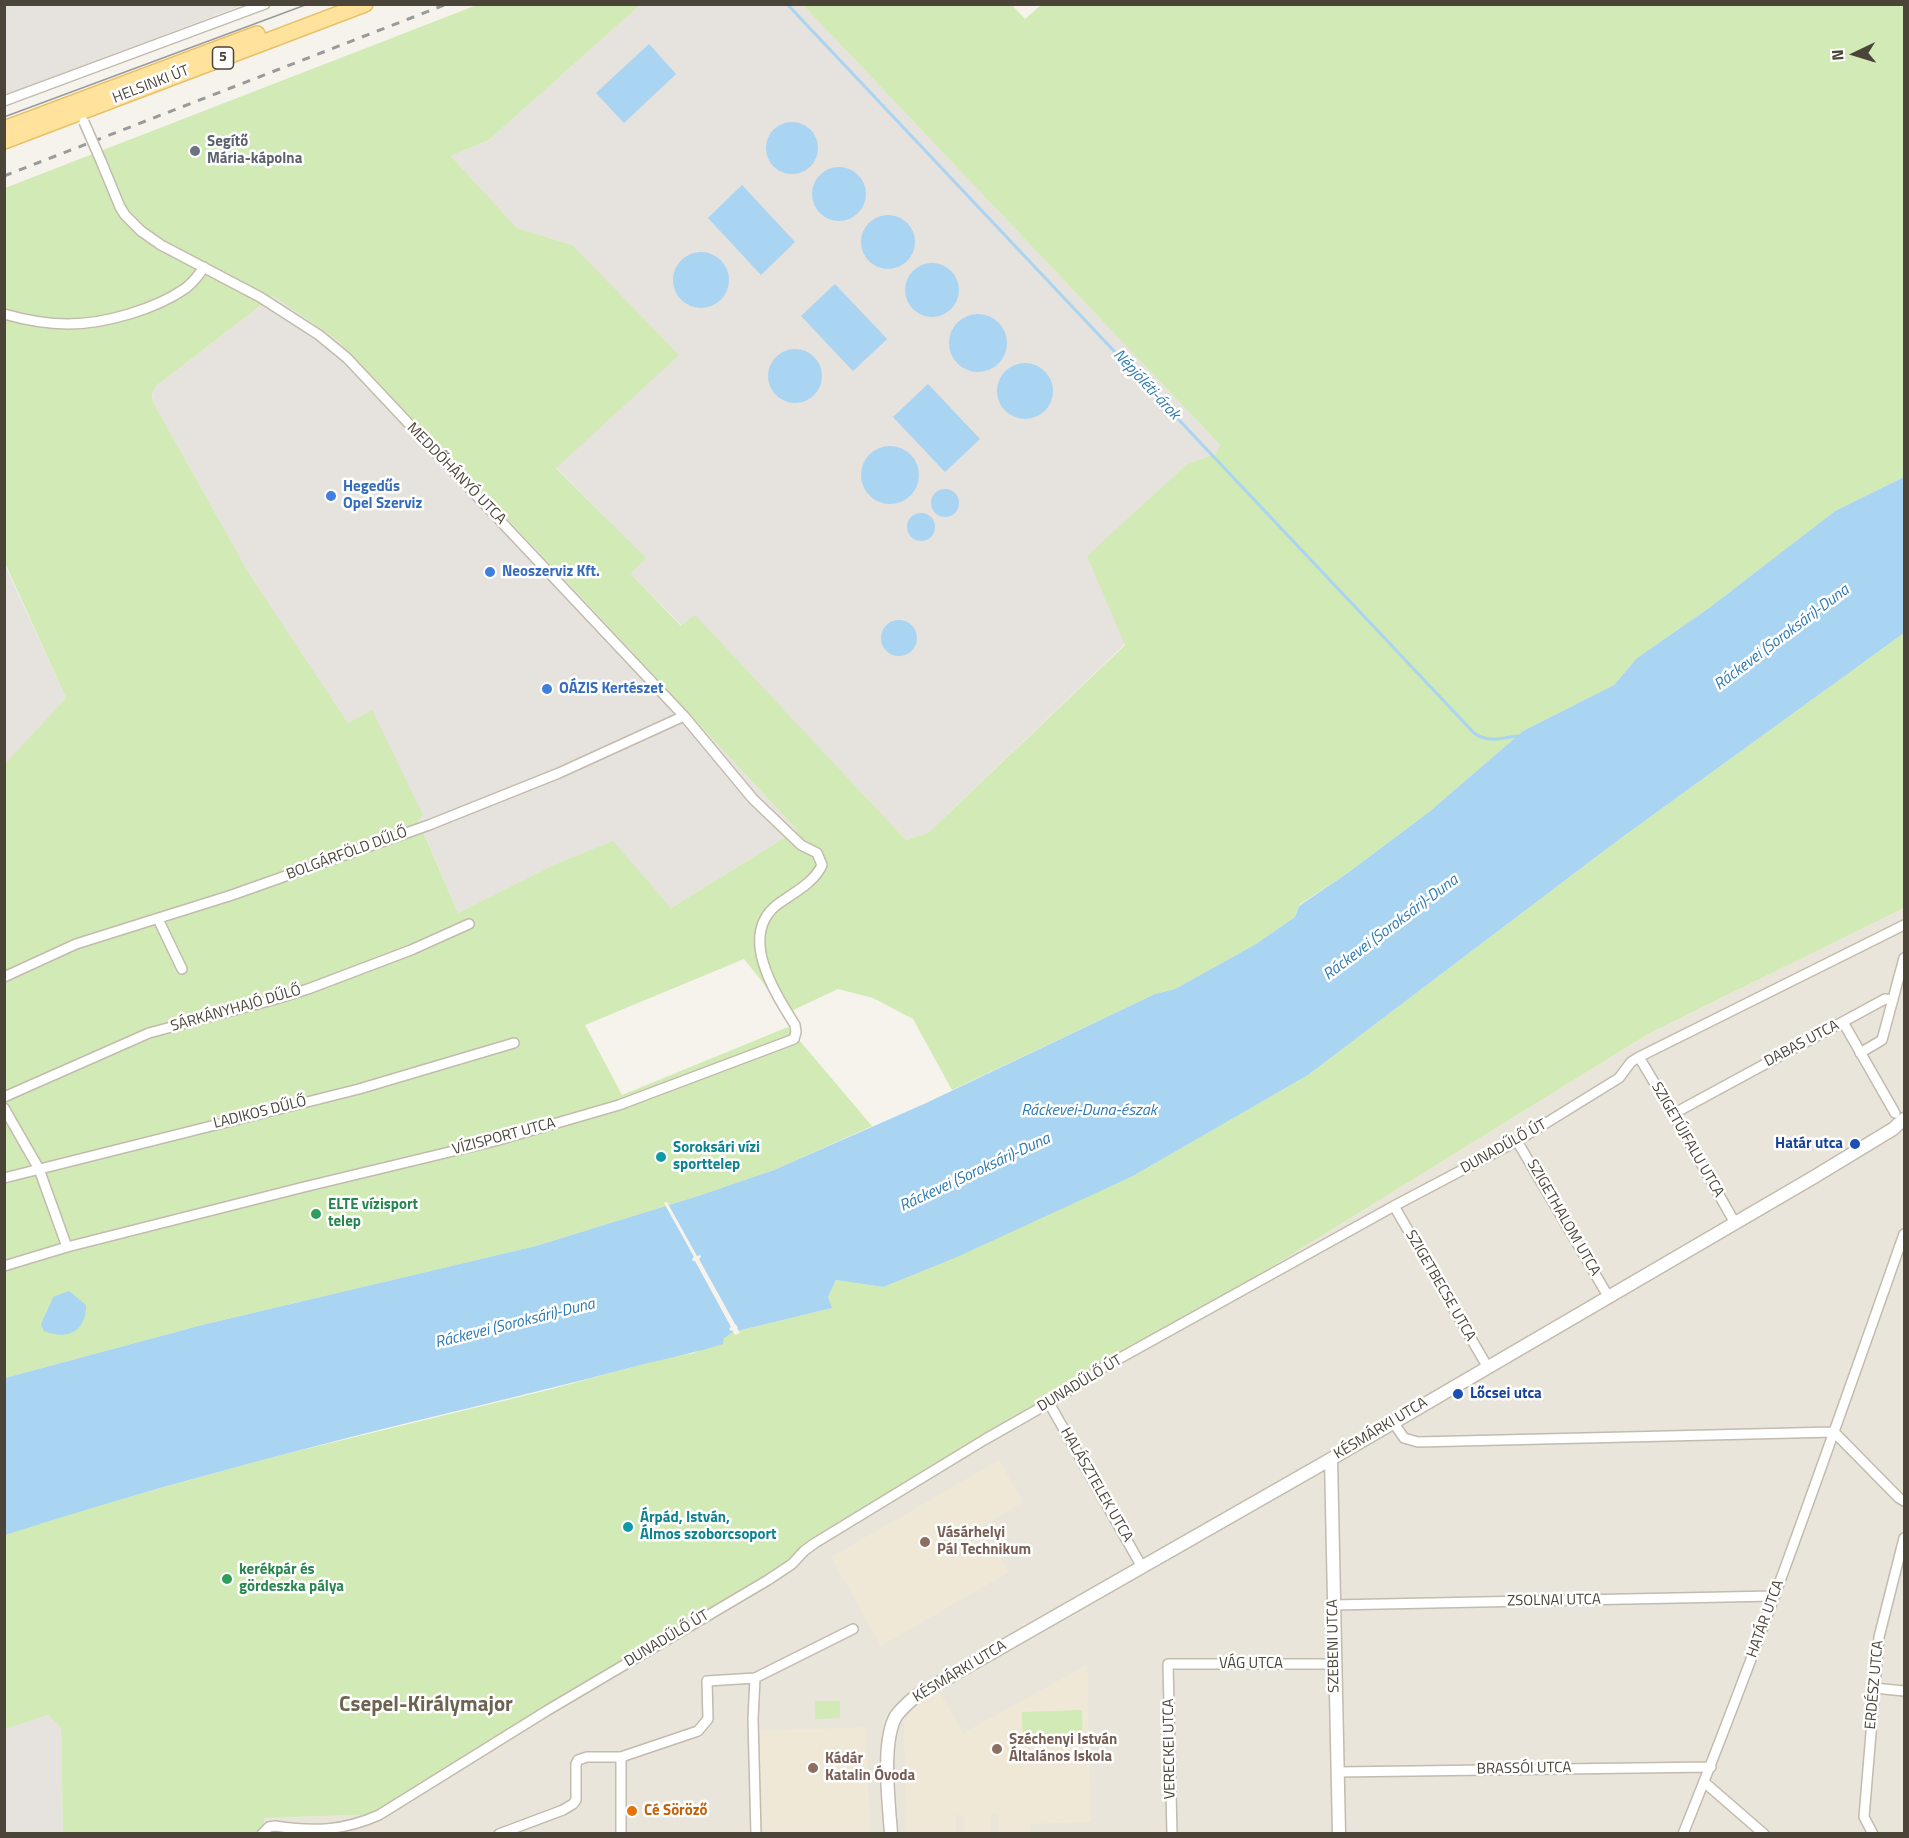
<!DOCTYPE html>
<html>
<head>
<meta charset="utf-8">
<style>
	body { margin:0 }
	#map { position:relative; width:1909px; height:1838px; overflow:hidden; background:#f6f3ec; font-family:"Titillium Web",sans-serif }
	canvas { display:block }
	.frame { position:absolute; inset:0; border:6px solid #4b4439; pointer-events:none }
	.north { position:absolute; left:1825px; top:24px; width:60px; height:60px; -webkit-text-stroke:4px #fff; paint-order:stroke; rotate:266deg; font-size:16px; font-weight:700; line-height:24px; text-align:center; color:#4b4439 }
	.north::after { content:''; display:block; margin:auto; width:21px; height:27px; background:#4b4439; clip-path:polygon(50% 0,100% 100%,50% 72%,0 100%) }
</style>
</head>
<body>
<div id="map">
<canvas width="1909" height="1838"></canvas>
<div class="frame"></div>
<div class="north">N</div>
</div>
<script>
const c = document.querySelector('canvas').getContext('2d');
c.lineJoin = 'round';
function fillPath(path, color) { c.fillStyle = color; c.fill(path, 'evenodd'); }
function strokePath(path, color, width, dash) { c.strokeStyle = color; c.lineWidth = width; c.lineCap = dash ? 'butt' : 'round'; c.setLineDash(dash || []); c.stroke(path); }
function drawText(font, color, halo, rows, align = 'center') {
  c.font = font + ' "Titillium Web",sans-serif'; c.lineWidth = 5; c.setLineDash([]); c.textBaseline = 'middle'; c.strokeStyle = halo; c.fillStyle = color; for (const [text, x, y, turn = 0] of rows) {
    c.save(); c.translate(x, y); c.rotate((+turn || 0) * Math.PI / 180); c.textAlign = isNaN(turn) ? turn : align; if (halo) c.strokeText(text, 0, 0); c.fillText(text, 0, 0); c.restore();
  }
}
fillPath(new Path2D(`
	M 1904,908 L 1904,1833 L 263,1834 L 263,1818 L 387,1814 L 1648,1034 Z`), '#eae5da');
fillPath(new Path2D(`
	M 5,4 L 243,4 L 243,5 L 5,95 Z
	M 640,5 L 803,5 L 1220,445 L 1215,454 L 1187,464 L 1088,556 L 1125,644 L 928,833 L 906,840 L 695,616 L 682,626 L 631,574 L 645,558 L 556,467 L 572,245 L 517,228 L 451,156 L 489,140 Z
	M 273,296 L 337,340 L 569,584 L 797,830 L 671,908 L 612,842 L 556,864 L 458,913 L 372,711 L 348,723 L 250,575 L 153,402 L 152,392 L 156,386 Z
	M 4,563 L 66,698 L 5,765 L 4,765 Z
	M 48,1715 L 61,1728 L 63,1833 L 5,1833 L 4,1729 Z`), '#e6e2dd');
fillPath(new Path2D(`
	M 999,1460 L 1023,1502 L 983,1526 L 1009,1572 L 881,1646 L 831,1557 Z
	M 1087,1665 L 1091,1822 L 1030,1824 L 1030,1833 L 998,1833 L 998,1814 L 991,1814 L 991,1833 L 963,1833 L 963,1815 L 956,1815 L 956,1833 L 907,1833 L 904,1722 L 915,1701 L 938,1689 L 963,1733 Z
	M 866,1727 L 870,1833 L 851,1833 L 850,1831 L 842,1832 L 841,1834 L 760,1833 L 757,1731 Z`), '#efe8d6');
fillPath(new Path2D(`
	M 1042,4 L 1904,5 L 1904,477 L 1835,511 L 1709,608 L 1637,658 L 1614,685 L 1523,731 L 1429,812 L 1349,872 L 1299,905 L 1295,917 L 1256,944 L 1175,989 L 1155,994 L 952,1090 L 913,1019 L 873,998 L 838,989 L 787,1013 L 744,959 L 585,1025 L 622,1095 L 788,1027 L 872,1126 L 774,1170 L 698,1196 L 536,1246 L 202,1325 L 5,1378 L 4,765 L 66,698 L 5,563 L 5,188 L 477,5 L 640,5 L 489,140 L 451,156 L 517,228 L 572,245 L 679,355 L 556,468 L 646,558 L 631,574 L 681,626 L 695,615 L 906,840 L 928,833 L 1125,645 L 1087,556 L 1187,464 L 1215,454 L 1220,445 L 803,5 L 1012,5 L 1025,19 ZM 273,296 L 337,340 L 569,584 L 797,830 L 671,908 L 613,841 L 556,864 L 458,913 L 418,820 L 423,815 L 372,710 L 348,723 L 250,575 L 153,402 L 152,393 L 156,386 Z
	M 1904,633 L 1904,908 L 1648,1034 L 387,1814 L 264,1818 L 263,1833 L 63,1833 L 61,1728 L 48,1715 L 5,1729 L 4,1535 L 82,1510 L 265,1459 L 548,1390 L 662,1359 L 694,1353 L 733,1332 L 831,1308 L 828,1297 L 836,1280 L 883,1287 L 1133,1176 L 1308,1075 L 1617,841 Z
	M 815,1701 L 840,1701 L 840,1718 L 815,1719 Z
	M 1082,1710 L 1083,1742 L 1023,1744 L 1022,1712 Z`), '#d2eab5');
fillPath(new Path2D(`
	M 649,44 L 676,74 L 624,123 L 596,93 Z
	M766 148a26 26 0 1 1 52 0a26 26 0 1 1-52 0Z
	M812 194a27 27 0 1 1 54 0a27 27 0 1 1-54 0Z
	M 742,185 L 795,242 L 761,275 L 708,218 Z
	M861 242a27 27 0 1 1 54 0a27 27 0 1 1-54 0Z
	M673 280a28 28 0 1 1 56 0a28 28 0 1 1-56 0Z
	M905 290a27 27 0 1 1 54 0a27 27 0 1 1-54 0Z
	M 835,284 L 887,339 L 853,371 L 801,316 Z
	M949 343a29 29 0 1 1 58 0a29 29 0 1 1-58 0Z
	M768 376a27 27 0 1 1 54 0a27 27 0 1 1-54 0Z
	M997 391a28 28 0 1 1 56 0a28 28 0 1 1-56 0Z
	M 928,384 L 980,439 L 945,472 L 893,417 Z
	M861 475a29 29 0 1 1 58 0a29 29 0 1 1-58 0Z
	M 1904,477 L 1904,633 L 1617,841 L 1308,1075 L 1133,1176 L 957,1257 L 883,1287 L 836,1280 L 828,1297 L 832,1308 L 733,1332 L 724,1338 L 723,1344 C 698,1352 673,1357 648,1363 C 569,1384 490,1403 411,1422 C 274,1456 138,1492 5,1535 L 5,1378 L 202,1325 L 536,1246 L 698,1196 L 774,1170 L 924,1104 L 1155,994 L 1175,989 L 1256,944 L 1295,917 L 1299,906 L 1349,872 L 1429,812 L 1523,731 L 1614,685 L 1637,658 L 1709,608 L 1835,511 Z
	M931 503a14 14 0 1 1 28 0a14 14 0 1 1-28 0Z
	M907 527a14 14 0 1 1 28 0a14 14 0 1 1-28 0Z
	M881 638a18 18 0 1 1 36 0a18 18 0 1 1-36 0Z
	M 69,1291 L 86,1305 C 86,1331 68,1341 44,1331 L 41,1325 C 44,1315 50,1307 53,1297 Z`), '#a9d4f2');
fillPath(new Path2D(`
	M 667,1202 L 697,1256 L 700,1255 L 701,1257 L 699,1259 L 735,1324 L 738,1327 L 737,1328 L 740,1333 L 735,1335 L 732,1330 L 731,1331 L 729,1329 L 731,1327 L 695,1261 L 693,1261 L 692,1259 L 694,1257 L 664,1203 Z`), '#f6f3ec');
strokePath(new Path2D(`
	M 787,4 L 1474,733 C 1487,743 1502,738 1517,736`), '#a9d4f2', 3);
const minor = new Path2D(`
	M 4,101 L 265,4
	M 4,314 C 25,320 46,324 68,324 C 105,324 156,309 186,288 C 193,282 199,275 204,267
	M 158,919 L 182,969
	M 4,977 L 76,944 L 232,895 L 429,825 L 559,773 L 684,716
	M 1843,1022 L 1895,1113
	M 1860,1053 L 1882,1040 L 1904,958
	M 1639,1057 L 1673,1114 L 1735,1223
	M 4,1097 L 149,1033 L 276,999 L 308,989 L 411,950 L 469,924
	M 4,1108 L 39,1169 L 67,1247
	M 1673,1114 L 1885,999 L 1893,1000
	M 1517,1141 L 1608,1296
	M 4,1178 L 359,1089 L 514,1043
	M 1394,1206 L 1487,1366
	M 4,1266 L 67,1247 L 304,1187 L 495,1141 L 619,1105 L 794,1039 L 796,1032 L 795,1025 C 775,993 737,935 778,904 C 793,893 814,883 822,865 L 817,853 L 801,845 L 753,799 L 684,716 L 347,358 L 319,335 L 260,297 L 161,245 L 141,231 L 125,215 L 120,207 L 101,161
	M 1049,1403 L 1142,1567
	M 1393,1422 L 1404,1438 L 1418,1442 L 1834,1432 L 1899,1498 L 1904,1501
	M 1333,1605 L 1774,1596
	M 755,1678 L 753,1719 L 756,1834
	M 1874,1688 L 1904,1691
	M 621,1757 L 621,1834
	M 1338,1772 L 1711,1767
	M 1704,1782 L 1764,1834
	M 262,1834 L 269,1827 L 275,1826 C 314,1832 343,1831 379,1815 L 548,1710 L 768,1580 L 792,1564 L 804,1551 L 815,1543 L 984,1440 L 1049,1403 L 1104,1367 L 1394,1206 L 1517,1141 L 1619,1078 L 1631,1062 L 1639,1057 L 1904,925
	M 499,1834 L 563,1810 L 573,1804 L 576,1800 L 576,1764 L 578,1760 L 587,1757 L 621,1757 L 698,1731 L 708,1719 L 707,1681 L 755,1678 L 853,1629
	M 1172,1834 L 1168,1664 L 1334,1664
	M 1683,1834 C 1763,1636 1833,1435 1904,1234
	M 1873,1834 L 1864,1817 L 1879,1637 L 1904,1538`);
const tertiary = new Path2D(`
	M 1331,1459 L 1339,1834
	M 891,1834 C 889,1803 881,1742 896,1716 C 901,1709 909,1702 916,1696 L 1331,1459 L 1814,1177 L 1893,1129 L 1904,1119`);
const primary = new Path2D(`
	M 4,129 L 257,34
	M 4,141 L 365,4`);
strokePath(minor, '#c2bbae', 12);
strokePath(tertiary, '#c2bbae', 15);
strokePath(primary, '#e6c16a', 18);
strokePath(minor, '#fff', 9);
strokePath(tertiary, '#fff', 12);
strokePath(primary, '#ffe39c', 15);
strokePath(new Path2D(`
	M 4,117 L 308,4`), '#9a9a9a', 1.5);
strokePath(new Path2D(`
	M 4,176 L 447,4`), '#9a9a9a', 3, [8, 8]);
const minorBridge = new Path2D(`
	M 84,122 L 101,161`);
strokePath(minorBridge, '#c2bbae', 12, []);
strokePath(minorBridge, '#fff', 9);
for (const [x, y, r, color] of [
	[195,151,6,"#6b7280"],
	[331,496,6,"#3f7fe0"],
	[490,572,6,"#3f7fe0"],
	[547,689,6,"#3f7fe0"],
	[1855,1144,6,"#1a4fb4"],
	[661,1157,6,"#0f9aa8"],
	[316,1214,6,"#2e9e5b"],
	[1458,1394,6,"#1a4fb4"],
	[628,1527,6,"#0f9aa8"],
	[925,1542,6,"#8d6e63"],
	[227,1579,6,"#2e9e5b"],
	[997,1749,6,"#8d6e63"],
	[813,1768,6,"#8d6e63"],
	[632,1811,6,"#e8710a"]
]) { const dot = new Path2D(); dot.arc(x, y, r, 0, 2 * Math.PI); c.fillStyle = color; c.fill(dot); strokePath(dot, '#fff', 2); }
for (const [x, y, w] of [
	[223,58,21]
]) { const box = new Path2D(); box.roundRect(x - w / 2, y - 11, w, 22, 4.5); c.fillStyle = '#fff'; c.fill(box); strokePath(box, '#4b4439', 1.5); }
drawText('bold 14px', '#4b4439', null, [
	["5",223,58]
]);
drawText('15px', '#4b4439', '#fff', [
	["HELSINKI ÚT",151,85,-21],
	["MEDDŐHÁNYÓ UTCA",456,474,46],
	["BOLGÁRFÖLD DŰLŐ",347,854,-20],
	["SÁRKÁNYHAJÓ DŰLŐ",236,1009,-16],
	["DABAS UTCA",1802,1044,-28],
	["LADIKOS DŰLŐ",260,1113,-14],
	["VÍZISPORT UTCA",504,1137,-15],
	["SZIGETÚJFALU UTCA",1687,1140,60],
	["DUNADŰLŐ ÚT",1504,1147,-29],
	["SZIGETHALOM UTCA",1563,1218,60],
	["SZIGETBECSE UTCA",1440,1286,60],
	["DUNADŰLŐ ÚT",1080,1384,-31],
	["KÉSMÁRKI UTCA",1381,1429,-31],
	["HALÁSZTELEK UTCA",1096,1485,60],
	["ZSOLNAI UTCA",1554,1601,-1],
	["HATÁR UTCA",1766,1619,-70],
	["DUNADŰLŐ ÚT",667,1639,-31],
	["SZEBENI UTCA",1334,1646,-91],
	["VÁG UTCA",1251,1664],
	["KÉSMÁRKI UTCA",960,1672,-31],
	["ERDÉSZ UTCA",1875,1685,-85],
	["VERECKEI UTCA",1170,1749,-91],
	["BRASSÓI UTCA",1524,1769,-1]
]);
drawText('bold 15px', '#5b616d', '#fff', [
	["Segítő",207,142],
	["Mária-kápolna",207,159]
], 'left');
drawText('bold 15px', '#366cbe', '#fff', [
	["Hegedűs",343,487],
	["Opel Szerviz",343,504],
	["Neoszerviz Kft.",502,572],
	["OÁZIS Kertészet",559,689]
], 'left');
drawText('bold 15px', '#164399', '#fff', [
	["Határ utca",1843,1144],
	["Lőcsei utca",1470,1394,"left"]
], 'right');
drawText('bold 15px', '#0d838f', '#fff', [
	["Soroksári vízi",673,1148],
	["sporttelep",673,1165],
	["Árpád, István,",640,1518],
	["Álmos szoborcsoport",640,1535]
], 'left');
drawText('bold 15px', '#27864d', '#fff', [
	["ELTE vízisport",328,1205],
	["telep",328,1222],
	["kerékpár és",239,1570],
	["gördeszka pálya",239,1587]
], 'left');
drawText('bold 15px', '#785e54', '#fff', [
	["Vásárhelyi",937,1533],
	["Pál Technikum",937,1550],
	["Széchenyi István",1009,1740],
	["Általános Iskola",1009,1757],
	["Kádár",825,1759],
	["Katalin Óvoda",825,1776]
], 'left');
drawText('bold 15px', '#c56008', '#fff', [
	["Cé Söröző",644,1811]
], 'left');
drawText('italic 16px', '#2e7ab2', '#fff', [
	["Népjóléti-árok",1146,385,47],
	["Ráckevei (Soroksári)-Duna",1782,638,-37],
	["Ráckevei (Soroksári)-Duna",1391,928,-37],
	["Ráckevei-Duna-észak",1089,1111],
	["Ráckevei (Soroksári)-Duna",975,1173,-25],
	["Ráckevei (Soroksári)-Duna",515,1324,-14]
]);
drawText('bold 21px', '#6e6250', '#fff', [
	["Csepel-Királymajor",426,1706]
]);
</script>
</body>
</html>
